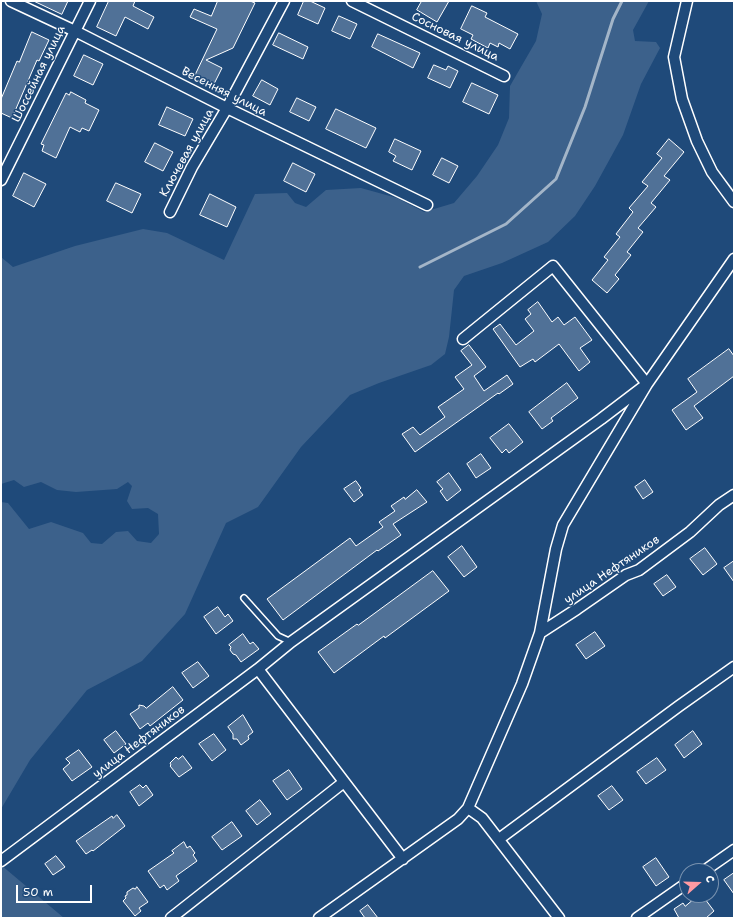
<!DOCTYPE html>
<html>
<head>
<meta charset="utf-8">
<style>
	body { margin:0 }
	#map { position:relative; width:735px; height:919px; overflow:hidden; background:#1f4a7a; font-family:"Shantell Sans",sans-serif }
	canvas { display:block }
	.frame { position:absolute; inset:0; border:2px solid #fff; pointer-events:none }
	.north { position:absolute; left:679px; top:863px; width:40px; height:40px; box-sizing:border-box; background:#1f4a7a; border:1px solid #7992af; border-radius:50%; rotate:70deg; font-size:11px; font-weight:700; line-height:16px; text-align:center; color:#fff }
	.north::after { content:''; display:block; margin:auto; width:14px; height:18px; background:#ff9aa2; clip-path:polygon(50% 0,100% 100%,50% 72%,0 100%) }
	.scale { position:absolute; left:16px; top:885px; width:76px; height:18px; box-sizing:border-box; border:2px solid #fff; border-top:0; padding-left:5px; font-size:12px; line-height:14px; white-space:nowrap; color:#fff; -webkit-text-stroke:3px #1f4a7a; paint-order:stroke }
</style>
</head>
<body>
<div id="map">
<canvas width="735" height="919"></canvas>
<div class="frame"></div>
<div class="north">С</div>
<div class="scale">50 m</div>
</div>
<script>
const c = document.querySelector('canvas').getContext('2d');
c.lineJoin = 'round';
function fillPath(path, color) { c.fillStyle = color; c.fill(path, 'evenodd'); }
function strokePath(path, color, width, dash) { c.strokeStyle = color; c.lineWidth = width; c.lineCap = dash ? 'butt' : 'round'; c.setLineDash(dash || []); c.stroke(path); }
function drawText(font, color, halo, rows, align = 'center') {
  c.font = font + ' "Shantell Sans",sans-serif'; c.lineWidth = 3; c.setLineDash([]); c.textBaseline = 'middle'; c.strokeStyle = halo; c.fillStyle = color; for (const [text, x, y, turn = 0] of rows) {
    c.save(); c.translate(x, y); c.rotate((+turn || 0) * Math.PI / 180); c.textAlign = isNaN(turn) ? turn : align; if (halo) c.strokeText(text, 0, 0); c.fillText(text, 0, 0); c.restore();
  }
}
fillPath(new Path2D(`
	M 536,1 L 649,1 L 633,30 L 635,41 L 656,42 L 660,48 L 641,84 L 623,135 L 595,186 L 575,216 L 548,242 L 502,263 L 464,276 L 454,290 L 449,337 L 445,354 L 431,365 L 379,383 L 350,395 L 301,447 L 258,507 L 226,523 L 185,614 L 142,661 L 87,690 L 30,760 L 1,809 L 1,502 L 8,503 L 29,529 L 51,522 L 83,533 L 91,543 L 102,544 L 116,532 L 128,531 L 137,541 L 151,543 L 159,534 L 158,514 L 148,508 L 132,509 L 127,501 L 132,486 L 128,482 L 117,489 L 76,492 L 57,490 L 41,482 L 24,487 L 14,480 L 1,484 L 1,257 L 13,267 L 75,246 L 143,229 L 167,233 L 224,260 L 255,194 L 287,193 L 295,203 L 306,207 L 326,190 L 361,188 L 397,198 L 424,212 L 454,203 L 477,176 L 498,145 L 509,118 L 510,86 L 536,41 L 542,14 Z
	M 1,865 L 64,918 L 1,918 Z`), '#3c618b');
strokePath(new Path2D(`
	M 420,267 L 506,224 L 556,179 L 585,107 L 613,19 L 622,1`), '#a3b5c8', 3);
const building = new Path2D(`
	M 34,1 L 68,1 L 62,14 Z
	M 109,1 L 135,1 L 133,6 L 154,17 L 148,29 L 125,17 L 116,36 L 97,27 Z
	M 218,1 L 250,1 L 255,3 L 233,48 L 206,60 L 222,68 L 214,84 L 195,75 L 217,29 L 190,17 L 194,9 L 211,16 Z
	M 304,1 L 310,1 L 325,8 L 318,24 L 298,15 Z
	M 422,1 L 449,1 L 437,22 L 417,10 Z
	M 472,6 L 487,13 L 485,17 L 518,34 L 510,49 L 499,43 L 498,47 L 490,43 L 488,48 L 471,39 L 473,35 L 461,29 Z
	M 339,16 L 357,24 L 350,39 L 332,31 Z
	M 32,32 L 49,40 L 39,61 L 37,60 L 12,118 L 1,113 L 1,99 L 17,61 L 19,62 Z
	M 279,33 L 308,47 L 303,59 L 273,45 Z
	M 378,34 L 420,53 L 413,68 L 372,47 Z
	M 84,55 L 103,64 L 93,85 L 74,76 Z
	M 434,65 L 446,70 L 448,66 L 458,71 L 450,88 L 428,78 Z
	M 262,80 L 278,89 L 270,105 L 253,96 Z
	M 472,83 L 498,95 L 489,114 L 463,102 Z
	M 71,92 L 86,100 L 85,103 L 99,110 L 89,131 L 82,128 L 80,132 L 70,127 L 56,158 L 42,151 L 44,145 L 41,144 L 66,93 L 69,95 Z
	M 297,98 L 316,107 L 309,121 L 290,112 Z
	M 167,107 L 193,119 L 185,136 L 159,125 Z
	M 336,109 L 376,128 L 366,148 L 326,129 Z
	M 395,139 L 421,151 L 412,170 L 393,161 L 396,156 L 389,152 Z
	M 669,139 L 684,152 L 664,176 L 670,180 L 651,203 L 656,207 L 638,228 L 643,232 L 627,252 L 631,255 L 615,275 L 619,279 L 607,293 L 592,280 L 608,260 L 604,257 L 620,237 L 616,234 L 633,212 L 629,208 L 648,186 L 642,182 L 662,158 L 657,154 Z
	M 155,143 L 173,152 L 163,171 L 145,162 Z
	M 442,158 L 458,166 L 449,183 L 433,175 Z
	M 293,163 L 315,174 L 306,192 L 284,181 Z
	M 24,173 L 46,184 L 34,207 L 13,196 Z
	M 116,183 L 141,194 L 132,213 L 107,201 Z
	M 210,194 L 236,207 L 227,227 L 200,215 Z
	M 538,302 L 552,322 L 558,317 L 564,325 L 575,317 L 592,340 L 580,348 L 590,362 L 579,371 L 559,344 L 535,362 L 533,359 L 520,367 L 493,329 L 500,324 L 516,345 L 534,331 L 525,319 L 531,314 L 528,310 Z
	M 469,345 L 486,367 L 474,376 L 484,391 L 507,375 L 513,384 L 499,394 L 498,393 L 415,452 L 402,434 L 413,427 L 420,435 L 445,417 L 438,407 L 464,389 L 455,377 L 472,365 L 461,351 Z
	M 729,349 L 734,356 L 734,376 L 694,406 L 703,418 L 686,430 L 672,410 L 697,392 L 688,379 Z
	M 567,383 L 578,398 L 551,418 L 553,421 L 542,429 L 529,412 Z
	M 509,424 L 523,442 L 509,453 L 506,449 L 502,453 L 490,438 Z
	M 481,454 L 491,468 L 476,478 L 467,464 Z
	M 449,473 L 461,490 L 447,501 L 440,491 L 443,489 L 437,482 Z
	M 645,480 L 653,492 L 643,499 L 635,487 Z
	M 356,481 L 361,488 L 359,490 L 363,495 L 354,502 L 344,489 Z
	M 417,490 L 427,502 L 393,524 L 401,535 L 378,551 L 377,550 L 283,620 L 267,599 L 350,538 L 356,546 L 383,527 L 379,522 L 395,511 L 391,506 L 404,497 L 405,499 Z
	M 462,546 L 477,567 L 464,577 L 448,557 Z
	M 705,548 L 717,564 L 703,575 L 690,559 Z
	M 734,561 L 734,582 L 724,568 Z
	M 433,571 L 449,591 L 385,638 L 384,636 L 334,673 L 318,652 L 357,624 L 358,625 Z
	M 667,575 L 676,587 L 663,596 L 654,584 Z
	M 218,607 L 225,617 L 228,614 L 233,621 L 216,634 L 204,617 Z
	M 595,632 L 605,646 L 586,659 L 576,645 Z
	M 243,634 L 250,644 L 253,642 L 259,649 L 241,662 L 236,655 L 233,654 L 230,650 L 231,647 L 229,645 Z
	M 198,662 L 209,676 L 193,688 L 182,673 Z
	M 173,687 L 183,700 L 150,726 L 148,723 L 140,729 L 130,714 L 139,708 L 139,705 L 144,706 L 146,708 Z
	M 243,715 L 253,732 L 248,736 L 249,739 L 241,745 L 237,739 L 233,739 L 233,734 L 228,727 Z
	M 116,731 L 126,744 L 114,753 L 104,740 Z
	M 693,731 L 702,744 L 684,758 L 675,745 Z
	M 214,734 L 226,750 L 212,761 L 199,744 Z
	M 79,750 L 92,767 L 72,781 L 63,769 L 70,763 L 66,759 Z
	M 183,756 L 192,768 L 179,777 L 170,766 L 171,765 L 170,763 L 176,757 L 178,759 Z
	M 657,758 L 666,770 L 646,784 L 637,772 Z
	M 289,770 L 302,789 L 287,800 L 273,781 Z
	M 140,785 L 143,788 L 146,785 L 153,795 L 139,806 L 130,792 Z
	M 612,786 L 623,800 L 609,810 L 598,796 Z
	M 260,800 L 271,814 L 257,825 L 246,811 Z
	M 117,815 L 125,826 L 93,851 L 92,850 L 86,854 L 76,841 L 112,816 L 113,818 Z
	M 232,822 L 242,836 L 222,850 L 212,837 Z
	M 184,842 L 187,848 L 190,846 L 195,853 L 193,855 L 197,861 L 176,876 L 179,881 L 167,890 L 164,885 L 160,888 L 148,871 L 174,853 L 172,851 Z
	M 56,856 L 65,867 L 53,875 L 45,864 Z
	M 656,858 L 669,877 L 656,886 L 643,867 Z
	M 734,873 L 734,894 L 724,880 Z
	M 137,887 L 148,902 L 139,908 L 141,911 L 135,916 L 123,901 L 126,898 L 125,896 L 127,895 L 127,892 L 133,888 L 135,889 Z
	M 699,895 L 702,895 L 714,911 L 706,918 L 679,918 L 674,909 L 683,903 L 685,906 Z
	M 368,905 L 378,918 L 365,918 L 360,911 Z`);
fillPath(building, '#507197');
strokePath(building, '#fff', 1);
const service = new Path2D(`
	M 244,598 L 278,636 L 291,642`);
const minor = new Path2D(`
	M 11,1 L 75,31 L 227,108 L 427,205
	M 352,1 L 504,76
	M 687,1 L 674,57 L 682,99 L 697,141 L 712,172 L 734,202
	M 1,180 L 90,1
	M 170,212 L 192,167 L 227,108 L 284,1
	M 540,633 L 577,609 L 626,575 L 639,570 L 690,532 L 719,505 L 734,495
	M 258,669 L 403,859
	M 468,808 L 522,684 L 540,633 L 556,549 L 563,525 L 647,384 L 734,259
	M 499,839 L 679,706 L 734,667
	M 1,861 L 258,669 L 291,642 L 601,419 L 647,384 L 553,266 L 463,339
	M 704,871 L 734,850
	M 171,918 L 344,782
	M 319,918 L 458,819 L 468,808 L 482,818 L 559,918
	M 637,918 L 687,883`);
strokePath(service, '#fff', 8);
strokePath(minor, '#fff', 13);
strokePath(service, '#1f4a7a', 5);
strokePath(minor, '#1f4a7a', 10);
drawText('12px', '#fff', '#1f4a7a', [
	["Сосновая улица",455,37,26],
	["Шоссейная улица",39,74,-64],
	["Весенняя улица",224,92,27],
	["Ключевая улица",187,153,-61],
	["улица Нефтяников",612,570,-34],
	["улица Нефтяников",139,742,-37]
]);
</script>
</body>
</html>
